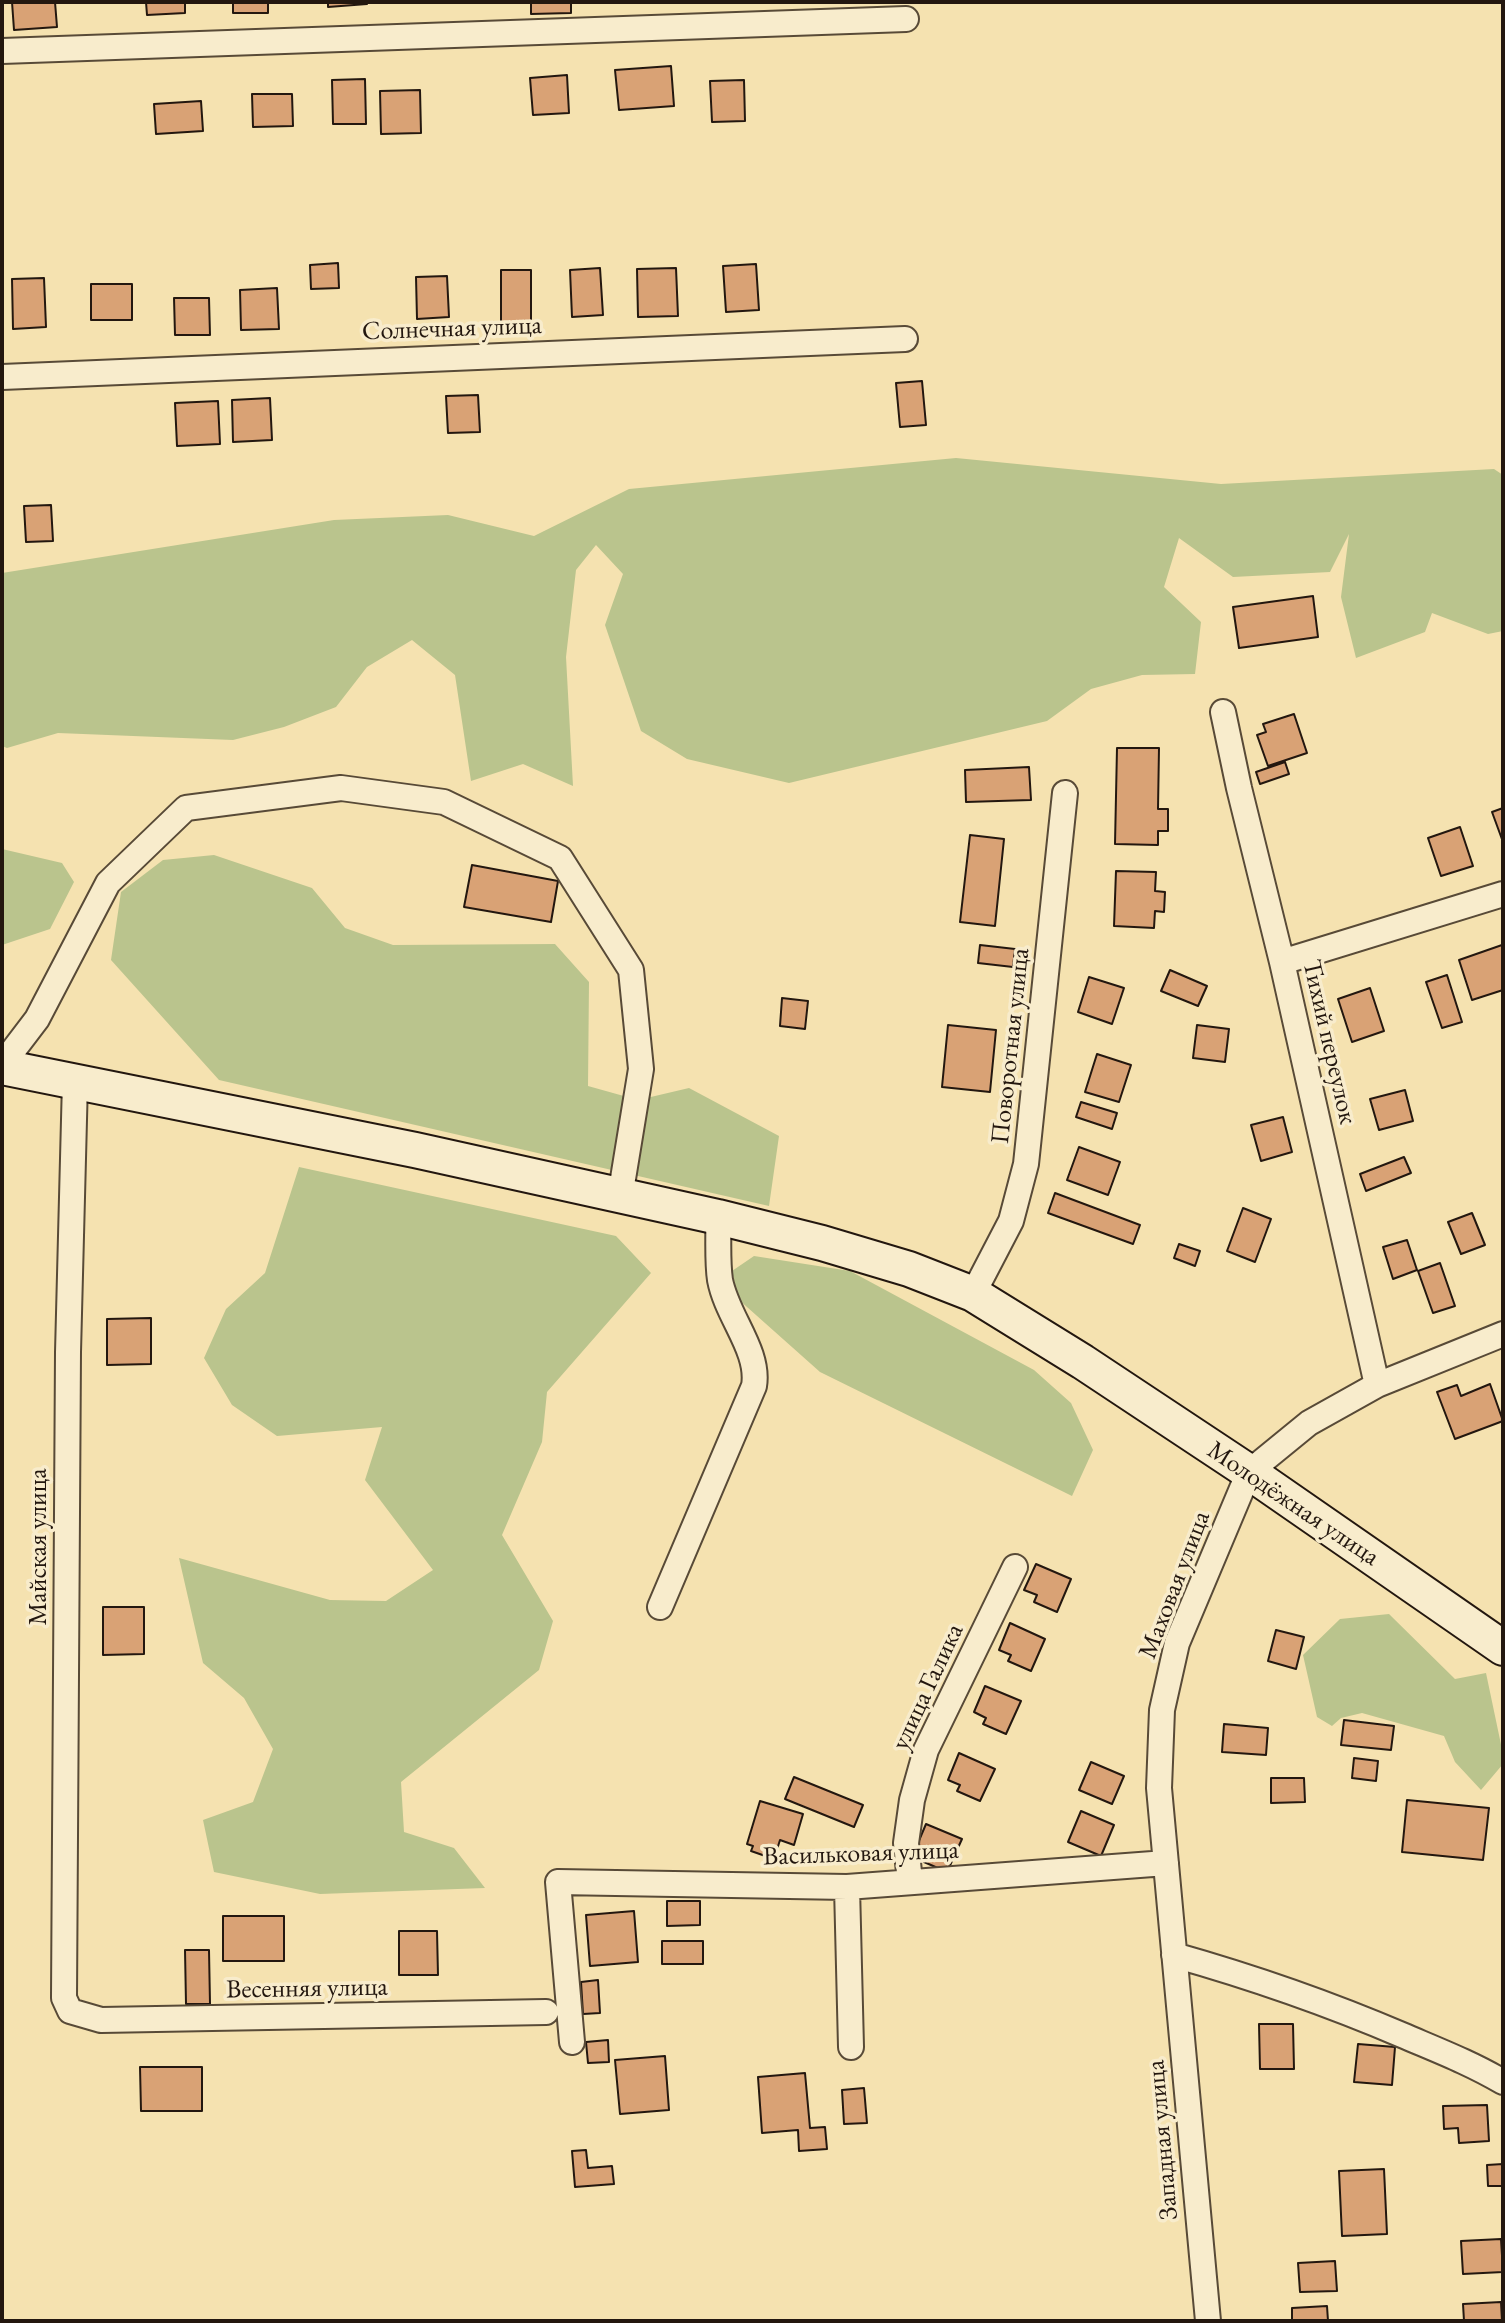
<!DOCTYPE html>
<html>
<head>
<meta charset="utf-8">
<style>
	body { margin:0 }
	#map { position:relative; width:1505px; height:2323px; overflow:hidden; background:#f5e2b0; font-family:"EB Garamond",serif }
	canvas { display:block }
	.frame { position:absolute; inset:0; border:4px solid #23170f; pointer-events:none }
</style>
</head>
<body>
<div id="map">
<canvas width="1505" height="2323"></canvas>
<div class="frame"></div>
</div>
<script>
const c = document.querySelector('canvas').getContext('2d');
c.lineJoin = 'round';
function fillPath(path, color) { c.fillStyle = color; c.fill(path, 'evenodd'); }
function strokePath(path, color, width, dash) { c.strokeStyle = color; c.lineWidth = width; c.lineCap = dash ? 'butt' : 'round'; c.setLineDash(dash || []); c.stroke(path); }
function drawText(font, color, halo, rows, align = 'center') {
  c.font = font + ' "EB Garamond",serif'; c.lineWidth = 7; c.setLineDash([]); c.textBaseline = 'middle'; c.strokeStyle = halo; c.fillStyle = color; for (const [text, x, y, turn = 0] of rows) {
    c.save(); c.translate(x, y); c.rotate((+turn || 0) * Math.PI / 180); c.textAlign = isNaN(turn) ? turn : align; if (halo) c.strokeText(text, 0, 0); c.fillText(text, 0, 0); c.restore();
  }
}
fillPath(new Path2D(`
	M 956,458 L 1221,484 L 1494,469 L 1503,475 L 1503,631 L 1488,634 L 1432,613 L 1425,632 L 1356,658 L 1341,597 L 1349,534 L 1330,572 L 1233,577 L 1179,538 L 1164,587 L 1201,622 L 1195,674 L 1142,675 L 1091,689 L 1047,721 L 789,783 L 687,759 L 641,731 L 605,625 L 623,574 L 596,545 L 576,570 L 566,657 L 573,786 L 523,764 L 471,781 L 455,675 L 412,640 L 367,667 L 336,707 L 284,727 L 233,740 L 58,733 L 7,748 L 2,746 L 2,573 L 334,520 L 448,515 L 534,536 L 629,489 Z
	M 2,849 L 62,863 L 74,882 L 50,929 L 2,945 Z
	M 214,855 L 312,888 L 345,928 L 393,945 L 555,944 L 589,982 L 588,1086 L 638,1100 L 689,1088 L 779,1136 L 769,1206 L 219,1080 L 111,960 L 121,892 L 163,860 Z
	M 299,1167 L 616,1236 L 651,1273 L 547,1392 L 542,1442 L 502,1535 L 553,1621 L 539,1670 L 401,1782 L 404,1832 L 454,1848 L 485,1888 L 320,1894 L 214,1872 L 203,1820 L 253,1802 L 273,1749 L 244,1698 L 203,1663 L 179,1558 L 330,1600 L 386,1601 L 433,1570 L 365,1480 L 382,1427 L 277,1436 L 232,1405 L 204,1358 L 226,1309 L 265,1273 Z
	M 754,1256 L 850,1271 L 1034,1370 L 1071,1403 L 1093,1450 L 1072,1496 L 820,1372 L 738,1299 L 732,1271 Z
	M 1389,1614 L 1455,1679 L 1486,1673 L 1503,1754 L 1503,1764 L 1481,1790 L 1455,1762 L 1444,1736 L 1362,1713 L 1341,1718 L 1332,1726 L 1317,1717 L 1303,1655 L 1340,1619 Z`), '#bac48d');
const building = new Path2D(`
	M 12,2 L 55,2 L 57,27 L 14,30 Z
	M 146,2 L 185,2 L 185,13 L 147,15 Z
	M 233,2 L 268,2 L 268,13 L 233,13 Z
	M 328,2 L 367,2 L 367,4 L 328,7 Z
	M 531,2 L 571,2 L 571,13 L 531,14 Z
	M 671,66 L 674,106 L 619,110 L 615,70 Z
	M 567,75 L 569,113 L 533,115 L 530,78 Z
	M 365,79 L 366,124 L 333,124 L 332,80 Z
	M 744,80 L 745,121 L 712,122 L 710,81 Z
	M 420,90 L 421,133 L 381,134 L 380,91 Z
	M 252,94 L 292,94 L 293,126 L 253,127 Z
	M 201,101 L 203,131 L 156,134 L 154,104 Z
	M 338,263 L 339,288 L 311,289 L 310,265 Z
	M 756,264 L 759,310 L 726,312 L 723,266 Z
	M 600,268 L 603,315 L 572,317 L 570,270 Z
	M 676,268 L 678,316 L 638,317 L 637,269 Z
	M 501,270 L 531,270 L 531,323 L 501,323 Z
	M 447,276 L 449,317 L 417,319 L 416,277 Z
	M 44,278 L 46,327 L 13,329 L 12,279 Z
	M 91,284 L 132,284 L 132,320 L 91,320 Z
	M 277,288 L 279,329 L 241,330 L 240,290 Z
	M 174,298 L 209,298 L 210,335 L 175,335 Z
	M 922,381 L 926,425 L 900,427 L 896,383 Z
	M 478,395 L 480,432 L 448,433 L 446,396 Z
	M 270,398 L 272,440 L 233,442 L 232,400 Z
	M 218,401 L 220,444 L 177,446 L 175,403 Z
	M 51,505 L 53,541 L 26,542 L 24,506 Z
	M 1313,596 L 1318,637 L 1239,648 L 1233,607 Z
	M 1294,714 L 1307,753 L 1268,766 L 1257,735 L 1266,732 L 1263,724 Z
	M 1117,748 L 1159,748 L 1158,809 L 1168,809 L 1168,831 L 1158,831 L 1158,845 L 1115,844 Z
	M 1285,762 L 1289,774 L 1260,784 L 1256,772 Z
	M 1029,767 L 1031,800 L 966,802 L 965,770 Z
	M 1503,808 L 1503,842 L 1492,812 Z
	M 1460,827 L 1473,866 L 1441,876 L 1428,838 Z
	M 970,835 L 1004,839 L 995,926 L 960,922 Z
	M 472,865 L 558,881 L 551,922 L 464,907 Z
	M 1116,871 L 1156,872 L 1155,891 L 1165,892 L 1164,912 L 1155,911 L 1154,928 L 1114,926 Z
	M 980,945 L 1015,949 L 1013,967 L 978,963 Z
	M 1502,945 L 1503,990 L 1472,1000 L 1459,960 Z
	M 1170,970 L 1207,986 L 1198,1006 L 1161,991 Z
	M 1447,975 L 1462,1022 L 1442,1028 L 1426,982 Z
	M 1089,977 L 1124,988 L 1112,1024 L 1078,1012 Z
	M 1370,988 L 1384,1031 L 1352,1042 L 1338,999 Z
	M 782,998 L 808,1001 L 805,1029 L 780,1026 Z
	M 948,1025 L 996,1030 L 990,1092 L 942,1087 Z
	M 1197,1025 L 1229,1029 L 1225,1062 L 1193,1058 Z
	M 1097,1054 L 1131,1065 L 1119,1102 L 1085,1092 Z
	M 1405,1090 L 1413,1121 L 1379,1130 L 1370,1099 Z
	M 1081,1102 L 1117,1113 L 1112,1129 L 1076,1117 Z
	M 1283,1117 L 1292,1152 L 1261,1161 L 1251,1125 Z
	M 1079,1147 L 1120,1162 L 1108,1195 L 1067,1180 Z
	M 1404,1157 L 1411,1173 L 1366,1191 L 1360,1174 Z
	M 1055,1193 L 1140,1225 L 1133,1244 L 1048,1213 Z
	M 1243,1208 L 1271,1219 L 1255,1262 L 1227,1251 Z
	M 1472,1213 L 1485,1245 L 1461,1254 L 1448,1222 Z
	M 1407,1240 L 1417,1270 L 1393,1279 L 1383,1247 Z
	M 1179,1244 L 1200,1251 L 1195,1266 L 1174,1258 Z
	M 1440,1263 L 1455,1306 L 1433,1313 L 1418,1271 Z
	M 151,1318 L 151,1364 L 107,1365 L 107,1319 Z
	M 1490,1384 L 1503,1421 L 1455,1439 L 1437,1392 L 1457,1385 L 1461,1396 Z
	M 1036,1564 L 1071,1579 L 1057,1612 L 1034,1602 L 1037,1595 L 1024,1590 Z
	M 103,1607 L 144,1607 L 144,1654 L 103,1655 Z
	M 1010,1623 L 1045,1639 L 1031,1671 L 1008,1661 L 1011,1655 L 999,1650 Z
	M 1276,1630 L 1304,1637 L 1296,1669 L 1268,1661 Z
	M 985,1686 L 1021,1701 L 1006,1734 L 983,1724 L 986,1718 L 974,1712 Z
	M 1344,1720 L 1394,1726 L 1391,1750 L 1341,1745 Z
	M 1224,1724 L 1268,1728 L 1266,1755 L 1222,1752 Z
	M 959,1753 L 995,1769 L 980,1801 L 957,1791 L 960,1785 L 948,1780 Z
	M 1354,1758 L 1378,1761 L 1376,1781 L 1352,1778 Z
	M 1091,1762 L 1124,1776 L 1112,1804 L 1079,1790 Z
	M 794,1777 L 863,1805 L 854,1827 L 785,1799 Z
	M 1271,1778 L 1304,1778 L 1305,1802 L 1271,1803 Z
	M 1407,1800 L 1489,1808 L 1483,1860 L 1402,1852 Z
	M 760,1801 L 803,1814 L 794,1845 L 780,1840 L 774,1859 L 751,1851 L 753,1846 L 747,1844 Z
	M 1081,1811 L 1114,1825 L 1101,1856 L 1068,1842 Z
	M 926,1824 L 962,1839 L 947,1872 L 924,1862 L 927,1855 L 915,1850 Z
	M 667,1901 L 700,1901 L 700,1925 L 667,1926 Z
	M 634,1911 L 638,1962 L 590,1966 L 586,1915 Z
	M 223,1916 L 284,1916 L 284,1961 L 223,1961 Z
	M 399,1931 L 437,1931 L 438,1975 L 399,1975 Z
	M 662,1941 L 703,1941 L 703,1964 L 662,1964 Z
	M 185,1950 L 209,1950 L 210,2004 L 186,2004 Z
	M 598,1980 L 600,2013 L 583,2014 L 581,1982 Z
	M 1259,2024 L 1293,2024 L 1294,2069 L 1260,2069 Z
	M 608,2040 L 609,2062 L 588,2063 L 586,2042 Z
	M 1358,2044 L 1395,2047 L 1392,2085 L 1354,2082 Z
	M 665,2056 L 669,2110 L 620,2114 L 615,2060 Z
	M 140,2067 L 202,2067 L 202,2111 L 141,2111 Z
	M 805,2073 L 810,2128 L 825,2127 L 827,2149 L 799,2151 L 798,2130 L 762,2133 L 758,2077 Z
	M 864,2088 L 867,2123 L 844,2124 L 842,2090 Z
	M 1487,2105 L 1489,2141 L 1459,2143 L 1458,2128 L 1444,2129 L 1443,2106 Z
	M 586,2150 L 588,2168 L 612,2166 L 614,2184 L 575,2187 L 572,2151 Z
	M 1503,2164 L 1503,2186 L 1488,2186 L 1487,2165 Z
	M 1384,2169 L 1387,2234 L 1342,2236 L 1339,2171 Z
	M 1501,2239 L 1503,2272 L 1463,2274 L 1461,2241 Z
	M 1335,2261 L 1337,2291 L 1300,2292 L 1298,2263 Z
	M 1501,2302 L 1502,2321 L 1464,2321 L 1463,2304 Z
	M 1327,2306 L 1328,2321 L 1292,2321 L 1292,2308 Z`);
fillPath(building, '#d9a275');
strokePath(building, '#23170f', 2);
const street = new Path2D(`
	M 2,51 L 906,19
	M 2,377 L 905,339
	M 1223,712 L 1239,788 L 1282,962 L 1377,1385
	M 1282,962 L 1503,894
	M 2,1065 L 37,1019 L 108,883 L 186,808 L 341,788 L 444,802 L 560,858 L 631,970 L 641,1069 L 620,1197
	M 75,1081 L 68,1352 L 64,1998 L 70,2011 L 101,2020 L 546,2012
	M 973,1294 L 1011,1221 L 1026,1164 L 1065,793
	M 660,1607 L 754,1386 C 760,1351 727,1317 720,1280 C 717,1260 719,1237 718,1217
	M 910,1882 L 906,1843 L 912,1800 L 926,1750 L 1015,1567
	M 847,1887 L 851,2047
	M 1174,1955 C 1252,1977 1327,2003 1402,2035 C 1437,2050 1471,2063 1503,2082
	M 572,2042 L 558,1882 L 847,1887 L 1166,1863
	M 1208,2321 L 1159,1788 L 1162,1710 L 1177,1643 L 1249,1472 L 1309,1423 L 1377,1385 L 1503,1334`);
const secondary = new Path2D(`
	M 2,1067 L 415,1150 L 718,1217 L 822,1243 L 909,1269 L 973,1294 L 1083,1362 L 1249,1472 L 1503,1648`);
strokePath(street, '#584a37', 28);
strokePath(secondary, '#23170f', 38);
strokePath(street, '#f8eccc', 24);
strokePath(secondary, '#f8eccc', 34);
drawText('26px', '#23170f', '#f8eccc', [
	["Солнечная улица",452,329,-2],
	["Тихий переулок",1329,1042,77],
	["Поворотная улица",1011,1046,-84],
	["Молодёжная улица",1293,1504,34],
	["Майская улица",39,1547,-90],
	["Маховая улица",1175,1585,-69],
	["улица Галика",928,1687,-65],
	["Васильковая улица",861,1854,-2],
	["Весенняя улица",307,1989,-1],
	["Западная улица",1163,2140,-95]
]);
</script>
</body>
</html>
